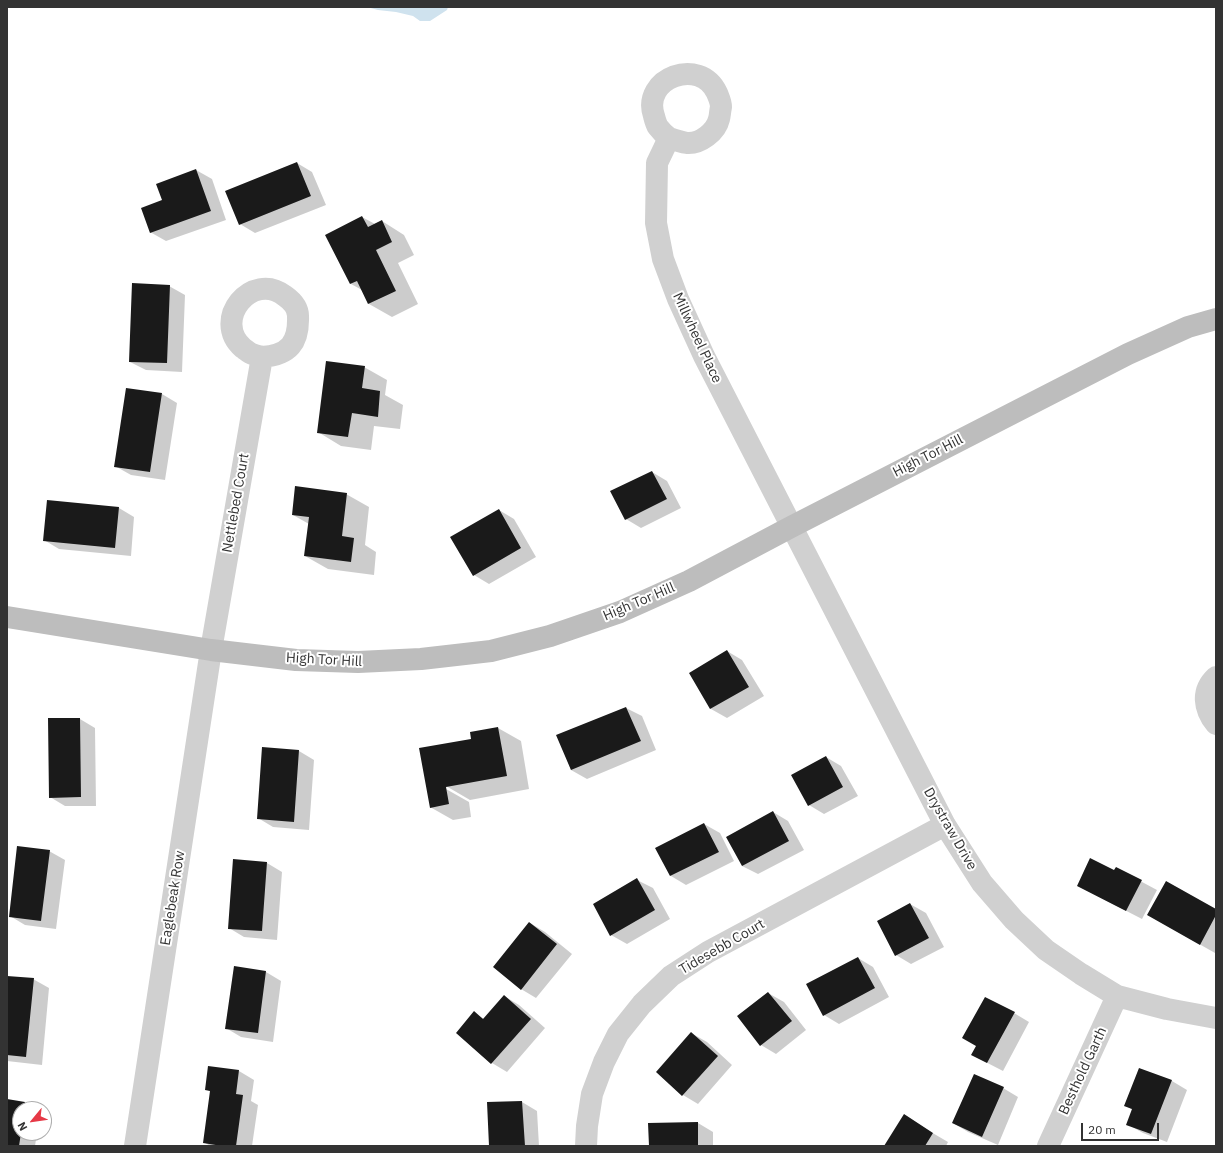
<!DOCTYPE html>
<html>
<head>
<meta charset="utf-8">
<style>
	body { margin:0 }
	#map { position:relative; width:1223px; height:1153px; overflow:hidden; background:#fff; font-family:"IBM Plex Sans",sans-serif }
	canvas { display:block }
	.frame { position:absolute; inset:0; border:8px solid #333; pointer-events:none }
	.north { position:absolute; left:12px; top:1101px; width:40px; height:40px; box-sizing:border-box; background:#fff; border:1px solid #adadad; border-radius:50%; rotate:241deg; font-size:11px; font-weight:700; line-height:16px; text-align:center; color:#333 }
	.north::after { content:''; display:block; margin:auto; width:14px; height:18px; background:#e63946; clip-path:polygon(50% 0,100% 100%,50% 72%,0 100%) }
	.scale { position:absolute; left:1081px; top:1123px; width:78px; height:18px; box-sizing:border-box; border:2px solid #333; border-top:0; padding-left:5px; font-size:12px; line-height:14px; white-space:nowrap; color:#333; -webkit-text-stroke:3px #fff; paint-order:stroke }
</style>
</head>
<body>
<div id="map">
<canvas width="1223" height="1153"></canvas>
<div class="frame"></div>
<div class="north">N</div>
<div class="scale">20 m</div>
</div>
<script>
const c = document.querySelector('canvas').getContext('2d');
c.lineJoin = 'round';
function fillPath(path, color) { c.fillStyle = color; c.fill(path, 'evenodd'); }
function strokePath(path, color, width, dash) { c.strokeStyle = color; c.lineWidth = width; c.lineCap = dash ? 'butt' : 'round'; c.setLineDash(dash || []); c.stroke(path); }
function drawText(font, color, halo, rows, align = 'center') {
  c.font = font + ' "IBM Plex Sans",sans-serif'; c.lineWidth = 4; c.setLineDash([]); c.textBaseline = 'middle'; c.strokeStyle = halo; c.fillStyle = color; for (const [text, x, y, turn = 0] of rows) {
    c.save(); c.translate(x, y); c.rotate((+turn || 0) * Math.PI / 180); c.textAlign = isNaN(turn) ? turn : align; if (halo) c.strokeText(text, 0, 0); c.fillText(text, 0, 0); c.restore();
  }
}
fillPath(new Path2D(`
	M 367,7 L 448,7 L 447,10 L 430,21 L 420,21 L 413,16 L 396,12 L 378,10 Z`), '#cfe2ee');
fillPath(new Path2D(`
	M 297,163 L 312,172 L 326,205 L 255,233 L 240,224 Z
	M 196,170 L 212,179 L 226,220 L 166,241 L 150,232 L 163,201 Z
	M 362,217 L 375,224 L 382,221 L 404,235 L 414,255 L 398,263 L 418,304 L 392,317 L 369,304 L 362,290 L 351,284 Z
	M 169,286 L 185,295 L 182,372 L 146,370 L 130,362 Z
	M 364,367 L 387,380 L 385,395 L 403,405 L 400,429 L 374,426 L 371,450 L 341,446 L 318,432 Z
	M 162,394 L 177,403 L 165,480 L 131,475 L 115,466 Z
	M 652,472 L 667,481 L 681,508 L 641,528 L 626,519 Z
	M 346,494 L 369,507 L 365,545 L 376,552 L 374,575 L 328,569 L 305,556 L 309,524 L 293,515 Z
	M 48,501 L 119,508 L 134,517 L 131,556 L 59,549 L 44,540 Z
	M 499,510 L 514,519 L 536,557 L 489,584 L 474,575 Z
	M 727,651 L 742,660 L 764,696 L 727,718 L 711,709 L 690,673 Z
	M 626,708 L 642,716 L 656,750 L 587,779 L 571,770 L 558,736 Z
	M 80,719 L 95,728 L 96,806 L 65,806 L 50,797 Z
	M 498,728 L 521,741 L 529,789 L 470,800 L 446,786 L 446,789 L 469,802 L 471,817 L 453,820 L 430,807 L 472,740 Z
	M 263,748 L 299,751 L 314,760 L 309,830 L 273,827 L 258,818 Z
	M 826,757 L 841,766 L 858,796 L 824,814 L 809,805 Z
	M 773,812 L 788,821 L 804,850 L 758,874 L 742,866 Z
	M 704,824 L 720,833 L 734,861 L 686,885 L 671,876 L 657,848 Z
	M 49,851 L 65,860 L 56,929 L 25,925 L 10,916 Z
	M 267,863 L 282,872 L 277,940 L 244,937 L 229,928 Z
	M 1116,868 L 1157,890 L 1142,919 L 1078,886 L 1114,871 Z
	M 637,880 L 653,888 L 670,919 L 627,944 L 611,935 Z
	M 910,904 L 926,913 L 944,947 L 911,964 L 896,955 Z
	M 1216,910 L 1215,953 L 1148,915 Z
	M 530,923 L 545,932 L 572,954 L 536,998 L 521,989 Z
	M 858,958 L 873,967 L 889,997 L 839,1024 L 824,1015 Z
	M 235,968 L 266,972 L 281,981 L 273,1042 L 241,1037 L 226,1028 Z
	M 7,977 L 33,979 L 49,988 L 42,1065 L 7,1061 Z
	M 768,993 L 784,1002 L 806,1030 L 776,1054 L 761,1045 Z
	M 504,996 L 519,1005 L 545,1028 L 507,1072 L 492,1063 L 457,1033 L 474,1013 L 484,1019 Z
	M 1014,1013 L 1029,1022 L 1003,1071 L 972,1055 Z
	M 691,1033 L 707,1042 L 732,1065 L 698,1104 L 683,1095 Z
	M 1140,1069 L 1172,1081 L 1187,1090 L 1167,1142 L 1143,1133 L 1127,1124 L 1133,1110 L 1126,1106 Z
	M 239,1071 L 254,1080 L 251,1101 L 258,1105 L 252,1146 L 210,1146 L 204,1142 L 211,1092 L 206,1089 Z
	M 1003,1088 L 1018,1097 L 998,1145 L 968,1132 L 953,1123 Z
	M 7,1100 L 25,1103 L 36,1109 L 20,1109 L 20,1133 L 37,1133 L 35,1146 L 7,1146 Z
	M 522,1102 L 537,1111 L 539,1146 L 490,1146 L 488,1103 Z
	M 698,1123 L 713,1132 L 713,1146 L 650,1146 Z
	M 919,1125 L 948,1142 L 946,1146 L 885,1146 Z`), '#0003');
fillPath(new Path2D(`
	M 297,162 L 311,196 L 239,225 L 225,191 Z
	M 196,169 L 211,211 L 150,233 L 141,208 L 162,200 L 156,184 Z
	M 362,216 L 368,227 L 382,220 L 392,242 L 376,250 L 396,291 L 368,304 L 357,281 L 350,284 L 325,235 Z
	M 132,283 L 170,285 L 167,363 L 129,362 Z
	M 326,361 L 365,366 L 362,388 L 380,391 L 378,417 L 352,413 L 348,437 L 317,433 Z
	M 126,388 L 162,393 L 150,472 L 114,467 Z
	M 652,471 L 667,499 L 625,520 L 610,491 Z
	M 295,486 L 347,493 L 342,536 L 354,538 L 351,562 L 304,556 L 309,517 L 292,515 Z
	M 47,500 L 119,507 L 115,548 L 43,541 Z
	M 499,509 L 521,548 L 473,576 L 450,537 Z
	M 727,650 L 749,687 L 710,709 L 689,673 Z
	M 626,707 L 641,741 L 571,770 L 556,735 Z
	M 48,718 L 80,718 L 81,797 L 49,798 Z
	M 498,727 L 507,776 L 446,787 L 449,804 L 430,808 L 419,748 L 471,739 L 470,732 Z
	M 262,747 L 299,750 L 294,822 L 257,819 Z
	M 826,756 L 843,787 L 808,806 L 791,775 Z
	M 773,811 L 789,841 L 742,866 L 726,837 Z
	M 704,823 L 719,852 L 670,876 L 655,848 Z
	M 17,846 L 50,850 L 41,921 L 9,917 Z
	M 1090,858 L 1114,870 L 1116,867 L 1142,880 L 1126,911 L 1077,886 Z
	M 233,859 L 267,862 L 262,931 L 228,929 Z
	M 637,878 L 655,910 L 610,936 L 593,904 Z
	M 1166,881 L 1216,909 L 1216,915 L 1200,945 L 1147,915 Z
	M 910,903 L 929,938 L 895,956 L 877,921 Z
	M 529,922 L 557,944 L 521,990 L 493,967 Z
	M 858,957 L 875,988 L 823,1016 L 806,984 Z
	M 234,966 L 266,971 L 258,1033 L 225,1029 Z
	M 7,976 L 34,978 L 26,1057 L 7,1055 Z
	M 768,992 L 792,1021 L 760,1046 L 737,1016 Z
	M 504,995 L 531,1019 L 491,1064 L 456,1033 L 474,1011 L 483,1019 Z
	M 985,997 L 1015,1012 L 987,1063 L 971,1055 L 976,1046 L 962,1038 Z
	M 691,1032 L 718,1056 L 682,1096 L 656,1072 Z
	M 208,1066 L 239,1070 L 236,1094 L 243,1095 L 236,1146 L 222,1146 L 203,1143 L 210,1091 L 205,1090 Z
	M 1139,1068 L 1172,1080 L 1151,1134 L 1126,1125 L 1132,1109 L 1124,1106 Z
	M 974,1074 L 1004,1087 L 982,1137 L 952,1123 Z
	M 7,1099 L 25,1102 L 24,1109 L 20,1109 L 21,1133 L 19,1146 L 7,1146 Z
	M 522,1101 L 525,1146 L 489,1146 L 487,1102 Z
	M 904,1114 L 933,1133 L 925,1146 L 884,1146 Z
	M 698,1122 L 698,1146 L 649,1146 L 648,1123 Z`), '#1a1a1a');
strokePath(new Path2D(`
	M 669,138 C 675,140 681,142 687,143 C 700,144 716,132 719,119 C 720,116 720,111 721,107 C 721,102 719,98 717,93 C 700,56 641,78 654,116 C 655,120 656,124 658,127 C 661,131 665,135 669,138 L 657,163 L 656,223 L 663,259 L 678,299 L 704,356 L 945,825 L 982,883 L 1014,920 L 1046,950 L 1081,974 L 1117,996 L 1167,1009 L 1216,1018
	M 1216,677 C 1201,691 1204,709 1216,724
	M 135,1146 L 211,650 L 262,357 C 258,356 254,355 250,353 C 248,352 245,349 243,348 C 211,320 252,270 285,296 C 292,301 298,307 298,316 C 299,343 289,355 262,357
	M 586,1146 L 587,1126 L 592,1094 L 604,1062 L 618,1034 L 642,1004 L 671,976 L 708,952 L 945,825
	M 1048,1146 L 1117,996`), '#d0d0d0', 22);
strokePath(new Path2D(`
	M 7,617 L 211,650 L 296,660 L 358,662 L 421,659 L 491,651 L 550,636 L 620,612 L 689,581 L 791,527 L 1128,354 L 1188,327 L 1216,319`), '#bdbdbd', 22);
drawText('14px', '#333', '#fff', [
	["Millwheel Place",697,338,65],
	["High Tor Hill",928,456,-27],
	["Nettlebed Court",236,503,-80],
	["High Tor Hill",639,602,-23],
	["High Tor Hill",324,660,3],
	["Drystraw Drive",950,829,60],
	["Eaglebeak Row",173,898,-81],
	["Tidesebb Court",722,947,-30],
	["Besthold Garth",1083,1071,-65]
]);
</script>
</body>
</html>
